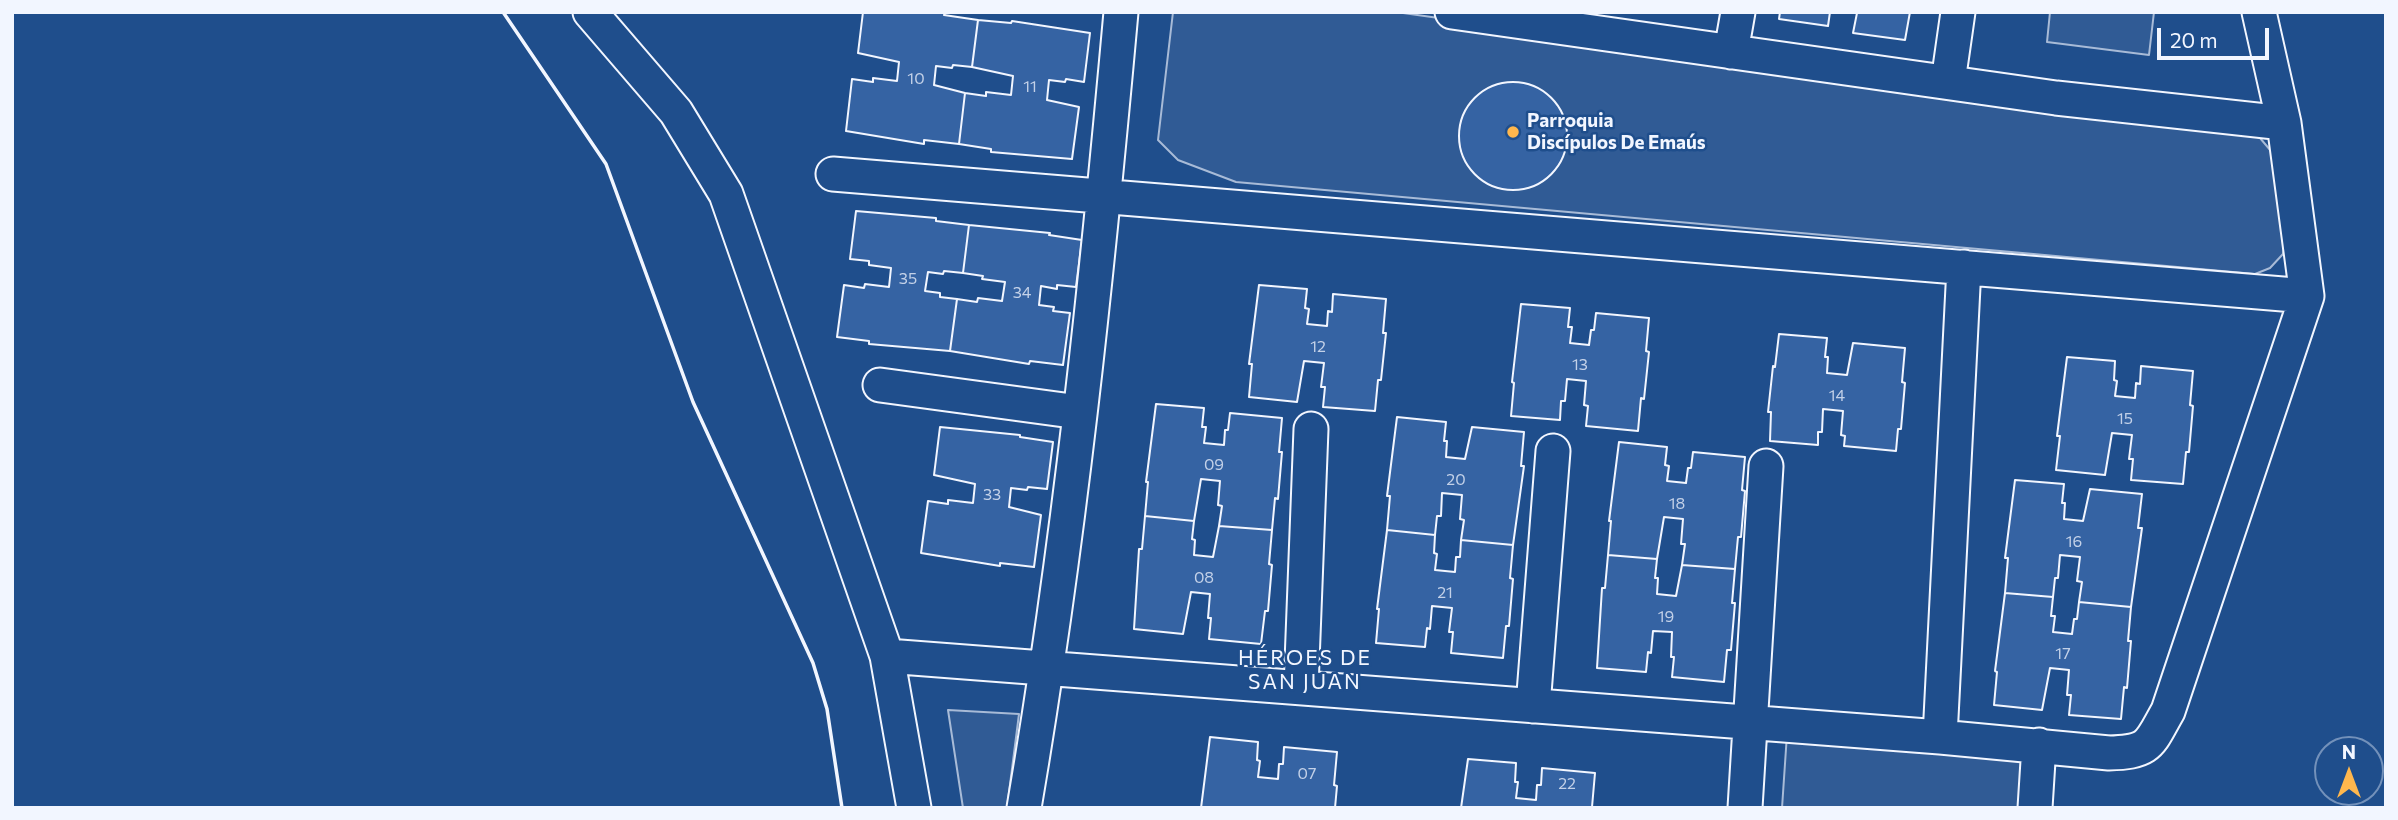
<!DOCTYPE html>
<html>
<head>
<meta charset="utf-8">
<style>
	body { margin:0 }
	#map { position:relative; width:2398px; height:820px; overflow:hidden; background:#1f4e8c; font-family:Commissioner,sans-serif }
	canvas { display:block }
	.frame { position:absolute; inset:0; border:14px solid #f2f6ff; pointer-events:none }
	.north { position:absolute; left:2314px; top:736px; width:70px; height:70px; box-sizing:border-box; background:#1f4e8c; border:2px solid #7391ba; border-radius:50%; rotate:0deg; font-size:19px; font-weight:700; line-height:28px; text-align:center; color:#f2f6ff }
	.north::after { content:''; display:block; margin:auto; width:24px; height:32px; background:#ffb74d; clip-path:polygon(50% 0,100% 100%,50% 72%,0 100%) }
	.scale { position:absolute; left:2157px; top:28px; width:112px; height:32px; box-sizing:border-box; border:4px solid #f2f6ff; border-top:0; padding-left:9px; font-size:21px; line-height:24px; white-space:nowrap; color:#f2f6ff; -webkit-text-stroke:5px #1f4e8c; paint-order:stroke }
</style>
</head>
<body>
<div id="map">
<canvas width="2398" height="820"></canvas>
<div class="frame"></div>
<div class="north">N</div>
<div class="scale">20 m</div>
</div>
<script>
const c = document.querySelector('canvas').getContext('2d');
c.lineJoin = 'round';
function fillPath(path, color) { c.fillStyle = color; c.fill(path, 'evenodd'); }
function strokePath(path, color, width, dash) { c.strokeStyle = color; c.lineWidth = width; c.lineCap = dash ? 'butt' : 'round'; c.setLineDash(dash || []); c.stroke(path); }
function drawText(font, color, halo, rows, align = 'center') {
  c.font = font + ' Commissioner,sans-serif'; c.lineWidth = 5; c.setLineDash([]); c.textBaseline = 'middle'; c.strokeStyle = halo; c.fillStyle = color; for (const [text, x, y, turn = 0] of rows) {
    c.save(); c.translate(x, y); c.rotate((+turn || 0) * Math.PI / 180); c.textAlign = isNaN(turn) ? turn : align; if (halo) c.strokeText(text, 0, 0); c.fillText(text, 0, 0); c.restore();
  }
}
const built = new Path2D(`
	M 1173,12 L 1396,12 L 2242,131 L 2260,138 L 2271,151 L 2286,237 L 2283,254 L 2270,268 L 2255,274 L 1236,182 L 1178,160 L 1158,140 Z
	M 2050,12 L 2154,12 L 2149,55 L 2047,42 Z
	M 948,710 L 1019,714 L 1007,808 L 963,808 Z
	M 1787,734 L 2023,753 L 2019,808 L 1782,808 Z`);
fillPath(built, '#305b95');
strokePath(built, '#a8bbd7', 2);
const building = new Path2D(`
	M 863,12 L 941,12 L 945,13 L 944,15 L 978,20 L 972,67 L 953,65 L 952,68 L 936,66 L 934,85 L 965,93 L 959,144 L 924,140 L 924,144 L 846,131 L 852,79 L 873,82 L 873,78 L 897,81 L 899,62 L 858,53 Z
	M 1780,12 L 1830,12 L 1828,26 L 1779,19 Z
	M 1854,12 L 1910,12 L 1905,40 L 1853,33 L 1857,13 Z
	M 978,20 L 1011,23 L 1012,21 L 1090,33 L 1084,82 L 1066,79 L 1065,82 L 1049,80 L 1047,100 L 1079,107 L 1072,159 L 991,152 L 991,149 L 959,144 L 965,93 L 986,96 L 986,92 L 1011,95 L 1013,76 L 972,67 Z
	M1459 136a54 54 0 1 1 108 0a54 54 0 1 1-108 0Z
	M 856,211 L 936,218 L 936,221 L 969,225 L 963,273 L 944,271 L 943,274 L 928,272 L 925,291 L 940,293 L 940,297 L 957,299 L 950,351 L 869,344 L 869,341 L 837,337 L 844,285 L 864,288 L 865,284 L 889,287 L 891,268 L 869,265 L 869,261 L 850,259 Z
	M 969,225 L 1050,233 L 1049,235 L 1082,240 L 1076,287 L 1057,285 L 1057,289 L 1041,286 L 1039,305 L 1054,307 L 1053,311 L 1070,313 L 1063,365 L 1030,361 L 1029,364 L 950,351 L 957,299 L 977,302 L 978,298 L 1002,301 L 1005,282 L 982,279 L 983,276 L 963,273 Z
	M 1259,285 L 1307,289 L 1305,308 L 1309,309 L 1307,324 L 1327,326 L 1328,311 L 1332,312 L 1333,294 L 1386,299 L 1383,333 L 1386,333 L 1381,380 L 1378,380 L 1375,411 L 1323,407 L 1325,387 L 1321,387 L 1324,363 L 1304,361 L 1297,402 L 1249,397 L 1252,364 L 1249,364 Z
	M 1521,304 L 1570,308 L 1568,327 L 1572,327 L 1570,343 L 1589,345 L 1591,330 L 1594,330 L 1596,313 L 1649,318 L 1646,351 L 1649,352 L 1644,399 L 1641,398 L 1638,431 L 1586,426 L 1588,406 L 1584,405 L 1586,381 L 1567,379 L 1565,401 L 1561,401 L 1560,420 L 1511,416 L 1514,383 L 1512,382 Z
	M 1779,334 L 1827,338 L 1825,357 L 1828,357 L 1827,373 L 1847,375 L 1853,343 L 1905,348 L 1902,382 L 1905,383 L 1901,429 L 1898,429 L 1896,451 L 1844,446 L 1845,436 L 1841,435 L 1843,411 L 1823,409 L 1822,432 L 1818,432 L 1818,445 L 1770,441 L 1771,412 L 1768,412 L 1773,366 L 1775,367 Z
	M 2067,357 L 2115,361 L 2114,380 L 2117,381 L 2115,396 L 2135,398 L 2136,383 L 2140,384 L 2141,366 L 2193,371 L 2190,405 L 2193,406 L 2189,452 L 2186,452 L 2183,484 L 2131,480 L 2133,459 L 2129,459 L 2132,435 L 2112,433 L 2105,475 L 2056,470 L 2060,436 L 2057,436 Z
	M 1156,404 L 1204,408 L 1202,427 L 1206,427 L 1204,443 L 1224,445 L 1225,430 L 1228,430 L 1230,413 L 1282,418 L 1279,452 L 1282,452 L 1278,499 L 1275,498 L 1272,530 L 1219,526 L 1222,506 L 1218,505 L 1220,481 L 1201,479 L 1194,521 L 1145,516 L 1148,482 L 1146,482 Z
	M 1397,417 L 1446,422 L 1444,441 L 1447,441 L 1446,457 L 1465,459 L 1472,427 L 1524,432 L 1521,466 L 1524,466 L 1513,545 L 1461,540 L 1464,520 L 1460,519 L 1462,495 L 1442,493 L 1441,516 L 1437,516 L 1435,535 L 1387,530 L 1390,496 L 1387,496 Z
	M 940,427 L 1020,435 L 1020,437 L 1053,442 L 1047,489 L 1028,487 L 1027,490 L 1011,488 L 1009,507 L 1041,515 L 1034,567 L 1000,563 L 1000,566 L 921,553 L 928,501 L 948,504 L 948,500 L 973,503 L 975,484 L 934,475 Z
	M 1619,442 L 1667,447 L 1665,465 L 1669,466 L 1667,481 L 1686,483 L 1688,468 L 1691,468 L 1693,452 L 1745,457 L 1742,490 L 1745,491 L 1741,537 L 1738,537 L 1735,569 L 1682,565 L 1685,544 L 1681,544 L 1683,519 L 1664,517 L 1657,559 L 1608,555 L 1611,521 L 1609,521 Z
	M 2015,480 L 2064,484 L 2062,503 L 2065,503 L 2064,519 L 2083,521 L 2090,489 L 2142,494 L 2138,528 L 2142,528 L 2131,607 L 2079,602 L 2082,582 L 2077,581 L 2080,557 L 2060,555 L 2058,578 L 2055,578 L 2053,597 L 2005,593 L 2008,558 L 2005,558 Z
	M 1145,516 L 1194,521 L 1192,539 L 1195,540 L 1194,555 L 1213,557 L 1219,526 L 1272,530 L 1269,564 L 1272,565 L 1268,611 L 1265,611 L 1261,644 L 1209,639 L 1211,618 L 1208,618 L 1210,594 L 1191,592 L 1183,634 L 1134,629 L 1139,549 L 1142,549 Z
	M 1387,530 L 1435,535 L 1434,553 L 1437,554 L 1435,570 L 1455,572 L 1456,557 L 1460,557 L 1461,540 L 1513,545 L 1510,578 L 1513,579 L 1509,626 L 1506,626 L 1503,658 L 1451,653 L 1453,632 L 1449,632 L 1452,608 L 1432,606 L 1430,629 L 1427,628 L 1425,647 L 1376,643 L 1379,609 L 1377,609 Z
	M 1608,555 L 1657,559 L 1655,578 L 1658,578 L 1657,594 L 1676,596 L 1682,565 L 1735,569 L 1732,603 L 1735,603 L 1731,650 L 1727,650 L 1724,682 L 1672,677 L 1674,657 L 1671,657 L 1672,632 L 1653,631 L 1651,653 L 1648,652 L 1646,672 L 1597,668 L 1602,588 L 1605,588 Z
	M 2005,593 L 2053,597 L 2051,616 L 2055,616 L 2053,632 L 2072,634 L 2074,619 L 2077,619 L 2079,602 L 2131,607 L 2128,641 L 2131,641 L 2127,688 L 2124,687 L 2121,719 L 2069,715 L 2071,695 L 2067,695 L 2069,670 L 2050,668 L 2042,710 L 1994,705 L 1997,672 L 1995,671 Z
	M 1210,737 L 1258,742 L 1257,760 L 1260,761 L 1258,777 L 1278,779 L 1279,764 L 1283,764 L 1284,747 L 1337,752 L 1334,785 L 1337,786 L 1335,808 L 1201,808 Z
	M 1468,759 L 1516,763 L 1515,782 L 1518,782 L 1516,798 L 1536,800 L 1537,785 L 1541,785 L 1542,768 L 1595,773 L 1592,807 L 1595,808 L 1461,808 Z`);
fillPath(building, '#3563a3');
strokePath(building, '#f2f6ff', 2);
const street = new Path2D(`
	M 590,12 L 676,112 L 726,194 L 887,656 L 914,808
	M 1452,12 L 2056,98 L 2284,123
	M 1731,52 L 1738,12
	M 1948,82 L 1958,12
	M 833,174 L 2307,296
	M 880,385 L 1079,412
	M 887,656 L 1940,737 L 2109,753 C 2151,752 2149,744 2168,711 L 2307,296 L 2284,123 L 2259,12
	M 1301,688 L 1311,429
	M 1533,706 L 1553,451
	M 1940,737 L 1964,267
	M 1024,808 C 1069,545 1097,278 1121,12
	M 1745,808 L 1766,466
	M 2035,808 L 2039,745`);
strokePath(street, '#f2f6ff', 37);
strokePath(street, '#1f4e8c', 33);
strokePath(new Path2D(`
	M 503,12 L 606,164 L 693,402 L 813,663 L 827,709 L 842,808`), '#f2f6ff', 3.5);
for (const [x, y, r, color] of [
	[1513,132,7,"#ffb74d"]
]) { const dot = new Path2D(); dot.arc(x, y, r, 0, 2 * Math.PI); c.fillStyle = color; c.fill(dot); strokePath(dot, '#1f4e8c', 2.5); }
drawText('16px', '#c3d1e8', null, [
	["10",916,79],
	["11",1030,87],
	["35",908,279],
	["34",1022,293],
	["12",1318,347],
	["13",1580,365],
	["14",1837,396],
	["15",2125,419],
	["09",1214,465],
	["20",1456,480],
	["33",992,495],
	["18",1677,504],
	["16",2074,542],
	["08",1204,578],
	["21",1445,593],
	["19",1666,617],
	["17",2063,654],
	["07",1307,774],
	["22",1567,784]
]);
drawText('bold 19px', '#f2f6ff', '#1f4e8c', [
	["Parroquia",1527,121],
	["Discípulos De Emaús",1527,143]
], 'left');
c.letterSpacing = '2px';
drawText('21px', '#f2f6ff', '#1f4e8c', [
	["HÉROES DE",1305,658],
	["SAN JUAN",1305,682]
]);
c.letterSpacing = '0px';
</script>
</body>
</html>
